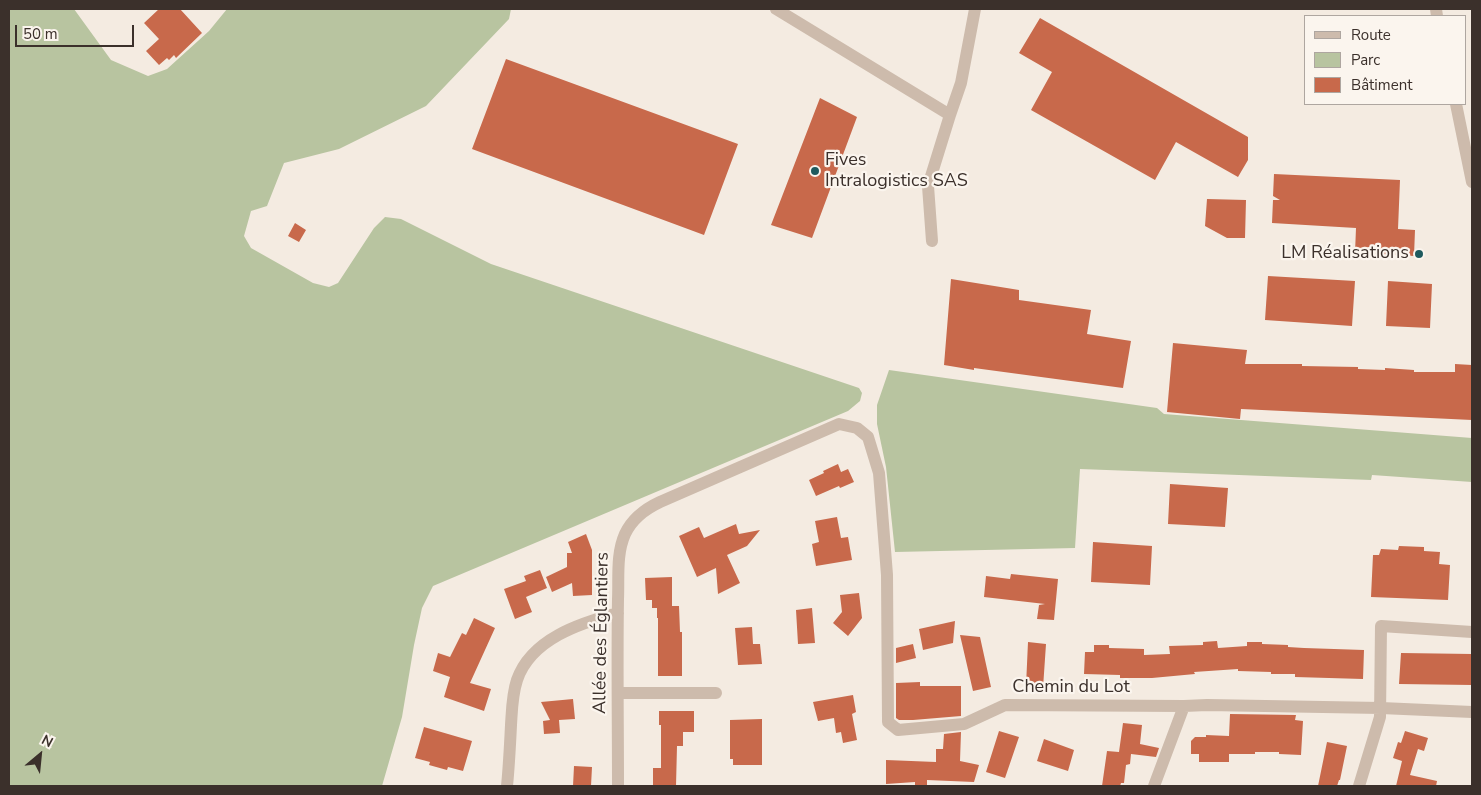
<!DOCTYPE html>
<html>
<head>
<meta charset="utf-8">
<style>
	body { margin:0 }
	#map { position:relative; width:1481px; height:795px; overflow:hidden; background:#f4ebe1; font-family:"Nunito Sans",sans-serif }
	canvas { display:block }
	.frame { position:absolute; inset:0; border:10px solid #3b302b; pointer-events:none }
	.legend { position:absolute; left:1304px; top:15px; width:162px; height:90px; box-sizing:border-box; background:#fbf5ee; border:1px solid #aea6a0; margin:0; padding:6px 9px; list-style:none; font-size:15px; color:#3b302b }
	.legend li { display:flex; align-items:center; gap:10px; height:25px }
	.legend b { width:25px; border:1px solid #aea6a0 }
	.north { position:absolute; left:15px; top:730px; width:50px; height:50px; -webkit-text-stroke:4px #fbf5ee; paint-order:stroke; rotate:28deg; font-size:14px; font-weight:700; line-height:20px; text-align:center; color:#3b302b }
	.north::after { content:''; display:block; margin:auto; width:18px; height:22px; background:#3b302b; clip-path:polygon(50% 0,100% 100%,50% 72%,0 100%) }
	.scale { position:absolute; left:15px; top:25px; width:119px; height:22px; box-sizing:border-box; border:2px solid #3b302b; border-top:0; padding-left:6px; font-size:15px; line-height:18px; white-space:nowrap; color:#3b302b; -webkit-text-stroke:4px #fbf5ee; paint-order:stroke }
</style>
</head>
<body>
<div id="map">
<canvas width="1481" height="795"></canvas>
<div class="frame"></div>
<ul class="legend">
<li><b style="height:6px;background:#cdbbac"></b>Route</li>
<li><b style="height:14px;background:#b8c4a0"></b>Parc</li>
<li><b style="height:14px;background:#c8694b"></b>Bâtiment</li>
</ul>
<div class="north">N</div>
<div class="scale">50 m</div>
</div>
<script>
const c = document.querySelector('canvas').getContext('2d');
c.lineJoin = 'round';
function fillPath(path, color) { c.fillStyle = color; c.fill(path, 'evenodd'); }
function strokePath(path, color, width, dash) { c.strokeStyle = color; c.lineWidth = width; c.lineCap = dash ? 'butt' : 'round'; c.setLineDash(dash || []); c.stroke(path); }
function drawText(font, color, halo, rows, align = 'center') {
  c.font = font + ' "Nunito Sans",sans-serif'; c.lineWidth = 4.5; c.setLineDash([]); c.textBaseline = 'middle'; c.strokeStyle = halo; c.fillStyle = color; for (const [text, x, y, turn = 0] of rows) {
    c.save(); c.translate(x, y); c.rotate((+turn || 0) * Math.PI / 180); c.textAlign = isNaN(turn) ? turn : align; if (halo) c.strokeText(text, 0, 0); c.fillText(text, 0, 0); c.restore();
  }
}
fillPath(new Path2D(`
	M 9,9 L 74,9 L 111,60 L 148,76 L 167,69 L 209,31 L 227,9 L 511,9 L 509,19 L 426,106 L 339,149 L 284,163 L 267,206 L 251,211 L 244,236 L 251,248 L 313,283 L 329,287 L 338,283 L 374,228 L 385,217 L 401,219 L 491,264 L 859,388 L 862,393 L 860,401 L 848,411 L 433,586 L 422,608 L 414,645 L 402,717 L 382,786 L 9,786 Z
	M 889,370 L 1157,408 L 1164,414 L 1472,438 L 1472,482 L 1372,475 L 1371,480 L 1080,469 L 1075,548 L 895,552 L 886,467 L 877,424 L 877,405 Z`), '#b8c4a0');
fillPath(new Path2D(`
	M 159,9 L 180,9 L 202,33 L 176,58 L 174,55 L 169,60 L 167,58 L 159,65 L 146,51 L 159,39 L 144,23 Z
	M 1040,18 L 1248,137 L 1248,160 L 1238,177 L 1176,142 L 1155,180 L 1031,110 L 1052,72 L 1019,53 Z
	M 506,59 L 738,144 L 704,235 L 472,149 Z
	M 820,98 L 857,117 L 812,238 L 771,225 Z
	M 1274,174 L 1400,180 L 1398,229 L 1415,230 L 1414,256 L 1355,253 L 1356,228 L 1272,223 L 1273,200 L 1280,200 L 1273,196 Z
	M 1207,199 L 1246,200 L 1245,238 L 1227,238 L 1205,226 Z
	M 295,223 L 306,230 L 299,242 L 288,236 Z
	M 1268,276 L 1355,281 L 1352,326 L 1265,320 Z
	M 951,279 L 1019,290 L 1019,300 L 1091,310 L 1087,334 L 1131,341 L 1123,388 L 974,368 L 974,370 L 944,365 Z
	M 1388,281 L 1432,284 L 1430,328 L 1386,326 Z
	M 1173,343 L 1247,350 L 1245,364 L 1302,364 L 1302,366 L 1358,367 L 1358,369 L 1385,370 L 1385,368 L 1414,370 L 1414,372 L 1455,372 L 1455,364 L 1472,365 L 1472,420 L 1241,409 L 1240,419 L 1167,412 Z
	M 838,464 L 841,472 L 848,469 L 854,482 L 840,488 L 839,486 L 816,496 L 809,480 L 824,473 L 823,471 Z
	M 1170,484 L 1228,488 L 1225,527 L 1168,524 Z
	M 837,517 L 841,538 L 848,537 L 852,560 L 816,566 L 812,544 L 819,542 L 815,521 Z
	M 736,524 L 739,534 L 760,530 L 747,546 L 727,555 L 740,583 L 718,594 L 716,568 L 697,577 L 679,536 L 699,527 L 704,538 Z
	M 586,534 L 592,550 L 592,595 L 573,596 L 572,583 L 552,592 L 546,577 L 567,567 L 567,553 L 572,553 L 568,542 Z
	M 1093,542 L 1152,546 L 1150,585 L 1091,582 Z
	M 1399,546 L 1424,547 L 1424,551 L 1440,552 L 1439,564 L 1450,565 L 1448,600 L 1371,597 L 1373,555 L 1379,555 L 1381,549 L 1398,550 Z
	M 540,570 L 547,588 L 526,597 L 532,612 L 515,619 L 504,589 L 526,581 L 524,576 Z
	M 1011,574 L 1058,579 L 1054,620 L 1037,619 L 1039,605 L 1045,604 L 984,597 L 986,576 L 1010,579 Z
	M 672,577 L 672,606 L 679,606 L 680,632 L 682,632 L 682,676 L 658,676 L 658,618 L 657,618 L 657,608 L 652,608 L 652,600 L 646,600 L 645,578 Z
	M 859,593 L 862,618 L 848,636 L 833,623 L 842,612 L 840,595 Z
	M 812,608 L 815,643 L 798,644 L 796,610 Z
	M 474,618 L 495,628 L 470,683 L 491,689 L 484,711 L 444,697 L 450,677 L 433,671 L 438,653 L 450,657 L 462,633 L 466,635 Z
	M 955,621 L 953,643 L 923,650 L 919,629 Z
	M 752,627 L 753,644 L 760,644 L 762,664 L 738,665 L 735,628 Z
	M 960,635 L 980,637 L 991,687 L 973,691 Z
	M 1217,641 L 1218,648 L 1247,646 L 1247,642 L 1262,642 L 1262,644 L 1288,645 L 1288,647 L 1304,648 L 1364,650 L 1363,679 L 1295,677 L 1295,674 L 1271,674 L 1271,672 L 1238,671 L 1238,669 L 1194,672 L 1195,674 L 1152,678 L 1120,678 L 1120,675 L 1084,674 L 1085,652 L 1094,652 L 1094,645 L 1109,645 L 1109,648 L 1144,649 L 1144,655 L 1170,654 L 1169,646 L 1203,645 L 1203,642 Z
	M 1028,642 L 1046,644 L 1043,688 L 1026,686 Z
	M 913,644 L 916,658 L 896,663 L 896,648 Z
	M 1401,653 L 1472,654 L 1472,685 L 1399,684 Z
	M 920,682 L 920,686 L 961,686 L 961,716 L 913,720 L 899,720 L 896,718 L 896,683 Z
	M 853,695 L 856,712 L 852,714 L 857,740 L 843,743 L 841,732 L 836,733 L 834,718 L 818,721 L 813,702 Z
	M 573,699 L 575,719 L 559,720 L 560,733 L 544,734 L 543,721 L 550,720 L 541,702 Z
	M 659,711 L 694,711 L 694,732 L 683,732 L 683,746 L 677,746 L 676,786 L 653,786 L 653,768 L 661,768 L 661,725 L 659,725 Z
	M 1230,714 L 1296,715 L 1295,720 L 1303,721 L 1301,755 L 1279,754 L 1279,752 L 1255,752 L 1255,754 L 1229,754 L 1229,762 L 1199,762 L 1199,754 L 1191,754 L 1191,741 L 1195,737 L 1206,737 L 1206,735 L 1229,736 Z
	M 762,719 L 762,765 L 733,765 L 733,759 L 730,759 L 730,720 Z
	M 1123,723 L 1142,725 L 1140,744 L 1159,748 L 1156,757 L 1131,754 L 1130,764 L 1126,765 L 1124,783 L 1121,783 L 1120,786 L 1102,786 L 1107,751 L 1119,752 Z
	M 424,727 L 472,741 L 463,771 L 448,767 L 447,770 L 429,765 L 430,762 L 415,758 Z
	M 999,731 L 1019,737 L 1005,778 L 986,772 Z
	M 1405,731 L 1428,738 L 1424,751 L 1418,749 L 1410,775 L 1437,781 L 1436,786 L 1396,786 L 1402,761 L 1393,758 L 1398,742 L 1401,743 Z
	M 961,732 L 960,761 L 979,765 L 974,782 L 927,780 L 927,786 L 915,786 L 915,782 L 886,784 L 886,760 L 936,762 L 936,749 L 943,749 L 944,734 Z
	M 1044,739 L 1074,750 L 1068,771 L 1037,761 Z
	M 1327,742 L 1347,746 L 1340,780 L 1339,780 L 1337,786 L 1318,786 Z
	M 574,766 L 592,767 L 591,786 L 573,786 Z`), '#c8694b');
strokePath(new Path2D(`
	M 776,9 L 950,115 L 961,83 L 975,9
	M 1436,9 L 1437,16
	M 1456,104 L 1472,182
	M 932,241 L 928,186 L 950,115
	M 618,693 L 716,693
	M 507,786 C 509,766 510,746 511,725 C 512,710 512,695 517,680 C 531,639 580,623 618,613
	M 618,786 C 618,724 617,661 618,599 C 619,578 616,554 625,534 C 632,519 645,509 660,502 L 839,424 L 857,428 L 868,437 L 879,473 L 887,575 L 888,722 L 898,730 L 964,724 L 1005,705 L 1184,706 L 1207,705 L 1381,708 L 1472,712
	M 1154,786 L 1184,706
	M 1359,786 L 1380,717 L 1381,626 L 1472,632`), '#cdbbac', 12);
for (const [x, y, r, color] of [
	[815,171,5,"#1f5a5e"],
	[1419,254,5,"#1f5a5e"]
]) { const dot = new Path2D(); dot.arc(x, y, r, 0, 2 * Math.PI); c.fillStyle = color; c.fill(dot); strokePath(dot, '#fbf5ee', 2); }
drawText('18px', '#3b302b', '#fbf5ee', [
	["Fives",825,161],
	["Intralogistics SAS",825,182],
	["LM Réalisations",1409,254,"right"]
], 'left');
drawText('18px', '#3b302b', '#fbf5ee', [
	["Allée des Églantiers",602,633,-89],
	["Chemin du Lot",1071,688]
]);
</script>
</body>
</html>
